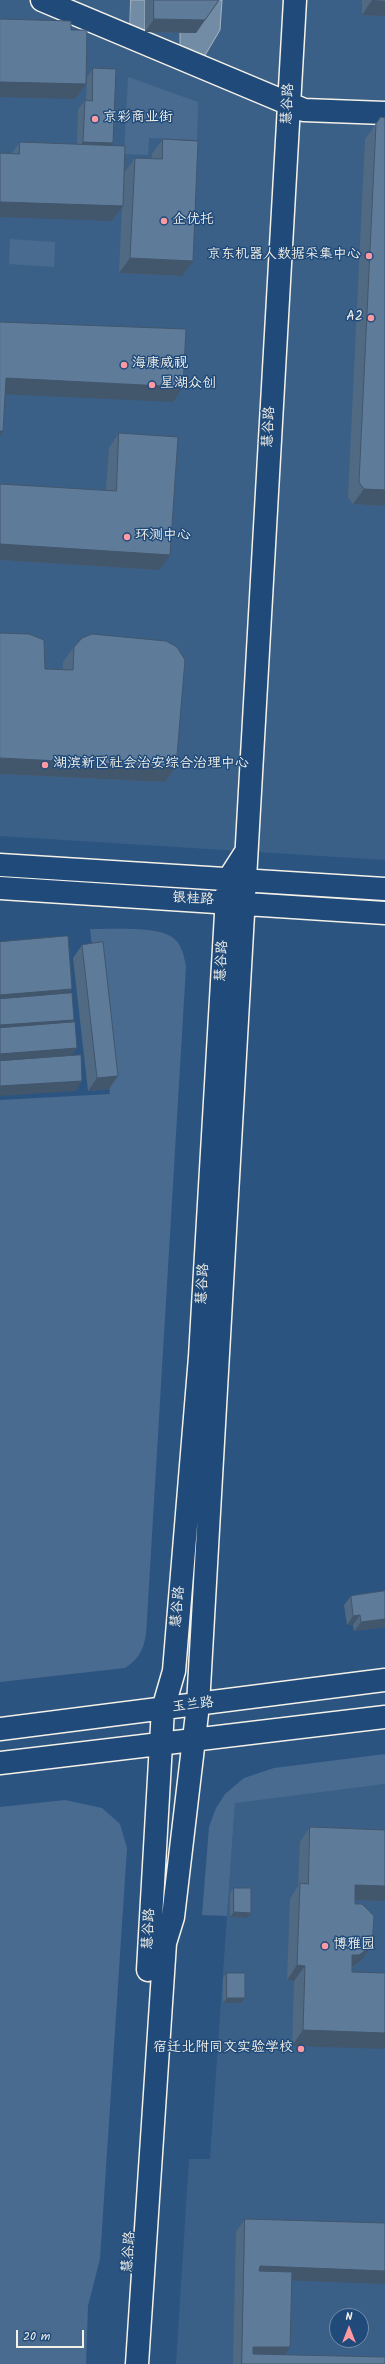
<!DOCTYPE html>
<html>
<head>
<meta charset="utf-8">
<style>
	body { margin:0 }
	#map { position:relative; width:385px; height:2364px; overflow:hidden; background:#2c5481; font-family:Kalam,sans-serif }
	canvas { display:block }
	.north { position:absolute; left:329px; top:2308px; width:40px; height:40px; box-sizing:border-box; background:#1f4a7a; border:1px solid #748da6; border-radius:50%; rotate:0deg; font-size:11px; font-weight:700; line-height:16px; text-align:center; color:#f4f1e8 }
	.north::after { content:''; display:block; margin:auto; width:14px; height:18px; background:#ff9aa2; clip-path:polygon(50% 0,100% 100%,50% 72%,0 100%) }
	.scale { position:absolute; left:16px; top:2330px; width:68px; height:18px; box-sizing:border-box; border:2px solid #f4f1e8; border-top:0; padding-left:5px; font-size:12px; line-height:14px; white-space:nowrap; color:#f4f1e8; -webkit-text-stroke:3px #1f4a7a; paint-order:stroke }
</style>
</head>
<body>
<div id="map">
<canvas width="385" height="2364"></canvas>
<div class="north">N</div>
<div class="scale">20 m</div>
</div>
<script>
const c = document.querySelector('canvas').getContext('2d');
c.lineJoin = 'round';
function fillPath(path, color) { c.fillStyle = color; c.fill(path, 'evenodd'); }
function strokePath(path, color, width, dash) { c.strokeStyle = color; c.lineWidth = width; c.lineCap = dash ? 'butt' : 'round'; c.setLineDash(dash || []); c.stroke(path); }
function drawText(font, color, halo, rows, align = 'center') {
  c.font = font + ' Kalam,"LXGW WenKai TC",sans-serif'; c.lineWidth = 3; c.setLineDash([]); c.textBaseline = 'middle'; c.strokeStyle = halo; c.fillStyle = color; for (const [text, x, y, turn = 0] of rows) {
    c.save(); c.translate(x, y); c.rotate((+turn || 0) * Math.PI / 180); c.textAlign = isNaN(turn) ? turn : align; if (halo) c.strokeText(text, 0, 0); c.fillText(text, 0, 0); c.restore();
  }
}
fillPath(new Path2D(`
	M 0,0 L 385,0 L 385,860 L 0,836 Z
	M 385,1784 L 385,2364 L 176,2364 L 189,2159 L 210,2159 L 235,1802 ZM 337,2316 L 361,2316 L 361,2340 L 337,2340 Z`), '#3b6088');
fillPath(new Path2D(`
	M 128,77 L 198,102 L 197,140 L 149,138 L 148,155 L 124,154 Z
	M 10,239 L 55,242 L 54,267 L 9,264 Z
	M 90,929 C 110,929 157,926 172,937 C 182,944 184,956 186,967 L 146,1635 C 143,1650 139,1659 125,1668 L 0,1682 L 0,1100 L 110,1094 Z
	M 385,1754 L 385,1784 L 235,1803 L 227,1916 L 202,1915 L 209,1827 L 216,1808 L 225,1794 L 244,1778 L 274,1768 Z
	M 65,1800 L 102,1808 L 120,1824 L 127,1848 L 100,2259 L 88,2306 L 86,2364 L 0,2364 L 0,1807 Z`), '#496b90');
const water = new Path2D(`
	M 131,0 L 145,0 L 145,32 L 130,31 Z
	M 212,0 L 222,0 L 220,30 L 204,57 L 180,47 L 180,32 Z`);
fillPath(water, '#738ca6');
strokePath(water, '#a7b4c0', 1);
const minor = new Path2D(`
	M 42,0 L 304,110 L 385,113
	M 0,865 L 385,889
	M 0,888 L 385,913
	M 0,1729 L 385,1680
	M 0,1763 L 385,1717
	M 148,1970 L 163,1709 L 174,1671 L 200,1357 L 228,880 L 244,855
	M 137,2364 L 165,1943 L 173,1917 L 198,1705 L 295,0`);
strokePath(minor, '#f4f1e8', 25);
strokePath(minor, '#1f4a7a', 22);
fillPath(new Path2D(`
	M 145,0 L 219,0 L 196,33 L 145,32 Z
	M 362,0 L 385,0 L 385,16 L 362,15 Z
	M 93,68 L 112,145 L 124,173 L 135,158 L 152,158 L 152,154 L 163,139 L 182,276 L 119,273 L 122,207 L 112,221 L 12,153 L 20,142 L 77,144 L 78,110 L 85,100 L 86,100 L 87,78 Z
	M 381,117 L 385,118 L 385,506 L 353,504 L 348,497 L 365,139 Z
	M 119,433 L 159,570 L 0,560 L 0,484 L 106,490 L 109,448 Z
	M 0,633 L 45,669 L 63,669 L 63,662 L 74,647 L 176,767 L 165,782 L 0,774 Z
	M 82,945 L 109,1089 L 88,1091 L 73,958 Z
	M 385,1591 L 385,1627 L 354,1631 L 353,1625 L 347,1625 L 344,1605 L 351,1596 Z
	M 310,1827 L 385,1830 L 385,1901 L 355,1900 L 361,1961 L 352,1968 L 292,2046 L 294,1981 L 287,1980 L 290,1899 L 298,1886 L 300,1842 Z
	M 234,1888 L 251,1913 L 247,1918 L 230,1917 L 230,1893 Z
	M 227,1973 L 241,2003 L 223,2003 L 223,1978 Z
	M 245,2219 L 292,2281 L 285,2355 L 385,2364 L 233,2364 L 236,2232 Z`), '#516a84');
fillPath(new Path2D(`
	M 372,0 L 385,1 L 385,16 L 362,15 Z
	M 154,19 L 205,20 L 196,33 L 145,32 Z
	M 0,82 L 86,84 L 75,99 L 0,97 Z
	M 83,142 L 113,143 L 107,153 L 77,152 Z
	M 0,202 L 123,206 L 112,221 L 0,217 Z
	M 130,258 L 193,261 L 182,276 L 119,273 Z
	M 6,378 L 183,387 L 173,402 L 0,394 Z
	M 0,431 L 3,431 L 0,436 Z
	M 364,489 L 385,490 L 385,506 L 353,504 Z
	M 0,544 L 170,555 L 159,570 L 0,560 Z
	M 0,758 L 176,767 L 165,782 L 0,774 Z
	M 72,989 L 63,1002 L 0,1007 L 0,995 Z
	M 74,1020 L 65,1033 L 0,1037 L 0,1025 Z
	M 77,1048 L 68,1061 L 0,1067 L 0,1054 Z
	M 118,1076 L 109,1089 L 88,1091 L 97,1078 Z
	M 82,1081 L 76,1091 L 0,1096 L 0,1086 Z
	M 360,1615 L 353,1625 L 347,1625 L 353,1616 Z
	M 385,1619 L 385,1627 L 354,1631 L 361,1622 Z
	M 355,1885 L 385,1886 L 385,1901 L 345,1900 Z
	M 234,1912 L 251,1913 L 247,1918 L 230,1917 Z
	M 372,1946 L 361,1961 L 348,1970 L 352,1955 Z
	M 297,1965 L 305,1966 L 294,1981 L 287,1980 Z
	M 227,1998 L 245,1998 L 241,2003 L 223,2003 Z
	M 303,2030 L 385,2033 L 385,2049 L 292,2046 Z
	M 260,2266 L 385,2271 L 385,2284 L 251,2279 Z
	M 253,2347 L 290,2347 L 281,2360 L 244,2360 Z`), '#42566c');
const building = new Path2D(`
	M 154,0 L 219,0 L 205,20 L 154,19 Z
	M 0,19 L 71,21 L 71,30 L 87,30 L 86,84 L 0,82 Z
	M 93,68 L 116,69 L 113,143 L 83,142 L 85,100 L 92,101 Z
	M 381,117 L 385,118 L 385,490 L 364,489 L 359,482 L 376,124 Z
	M 163,139 L 198,141 L 193,261 L 130,258 L 135,158 L 162,159 Z
	M 20,142 L 125,146 L 123,206 L 0,202 L 0,153 L 19,154 Z
	M 0,322 L 186,329 L 183,387 L 6,378 L 3,431 L 0,431 Z
	M 119,433 L 178,437 L 170,555 L 0,544 L 0,484 L 116,491 Z
	M 0,633 L 29,634 L 44,640 L 45,669 L 73,670 L 74,647 L 82,638 L 92,634 L 166,641 L 177,647 L 185,660 L 176,767 L 0,758 Z
	M 68,936 L 72,989 L 0,995 L 0,942 Z
	M 103,942 L 118,1076 L 97,1078 L 82,945 Z
	M 72,993 L 74,1020 L 0,1025 L 0,999 Z
	M 75,1022 L 77,1048 L 0,1054 L 0,1028 Z
	M 81,1055 L 82,1081 L 0,1086 L 0,1061 Z
	M 385,1591 L 385,1619 L 361,1622 L 360,1615 L 353,1616 L 351,1596 Z
	M 310,1827 L 385,1830 L 385,1886 L 355,1885 L 355,1904 L 362,1904 L 374,1916 L 372,1946 L 359,1955 L 352,1955 L 352,1972 L 385,1973 L 385,2033 L 303,2030 L 305,1966 L 297,1965 L 300,1883 L 308,1884 Z
	M 234,1888 L 251,1888 L 251,1913 L 234,1912 Z
	M 227,1973 L 245,1973 L 245,1998 L 227,1998 Z
	M 245,2219 L 385,2223 L 385,2271 L 260,2266 L 259,2271 L 292,2272 L 290,2347 L 253,2347 L 253,2354 L 385,2357 L 385,2364 L 242,2364 Z`);
fillPath(building, '#5e7b9a');
strokePath(building, '#42566c', 1);
for (const [x, y, r, color] of [
	[95,119,4,"#ff9aa2"],
	[164,221,4,"#ff9aa2"],
	[369,256,4,"#ff9aa2"],
	[371,318,4,"#ff9aa2"],
	[124,365,4,"#ff9aa2"],
	[152,385,4,"#ff9aa2"],
	[127,537,4,"#ff9aa2"],
	[45,765,4,"#ff9aa2"],
	[325,1946,4,"#ff9aa2"],
	[301,2049,4,"#ff9aa2"]
]) { const dot = new Path2D(); dot.arc(x, y, r, 0, 2 * Math.PI); c.fillStyle = color; c.fill(dot); strokePath(dot, '#1f4a7a', 1.5); }
drawText('14px', '#f4f1e8', '#1f4a7a', [
	["慧谷路",289,104,-87],
	["慧谷路",270,427,-87],
	["银桂路",193,900,3],
	["慧谷路",223,961,-87],
	["慧谷路",204,1284,-87],
	["慧谷路",179,1607,-85],
	["玉兰路",193,1706,-7],
	["慧谷路",150,1929,-87],
	["慧谷路",130,2252,-86]
]);
drawText('14px', '#f4f1e8', '#1f4a7a', [
	["京彩商业街",103,119],
	["企优托",172,221],
	["京东机器人数据采集中心",361,256,"right"],
	["A2",363,318,"right"],
	["海康威视",132,365],
	["星湖众创",160,385],
	["环测中心",135,537],
	["湖滨新区社会治安综合治理中心",53,765],
	["博雅园",333,1946],
	["宿迁北附同文实验学校",293,2049,"right"]
], 'left');
</script>
</body>
</html>
